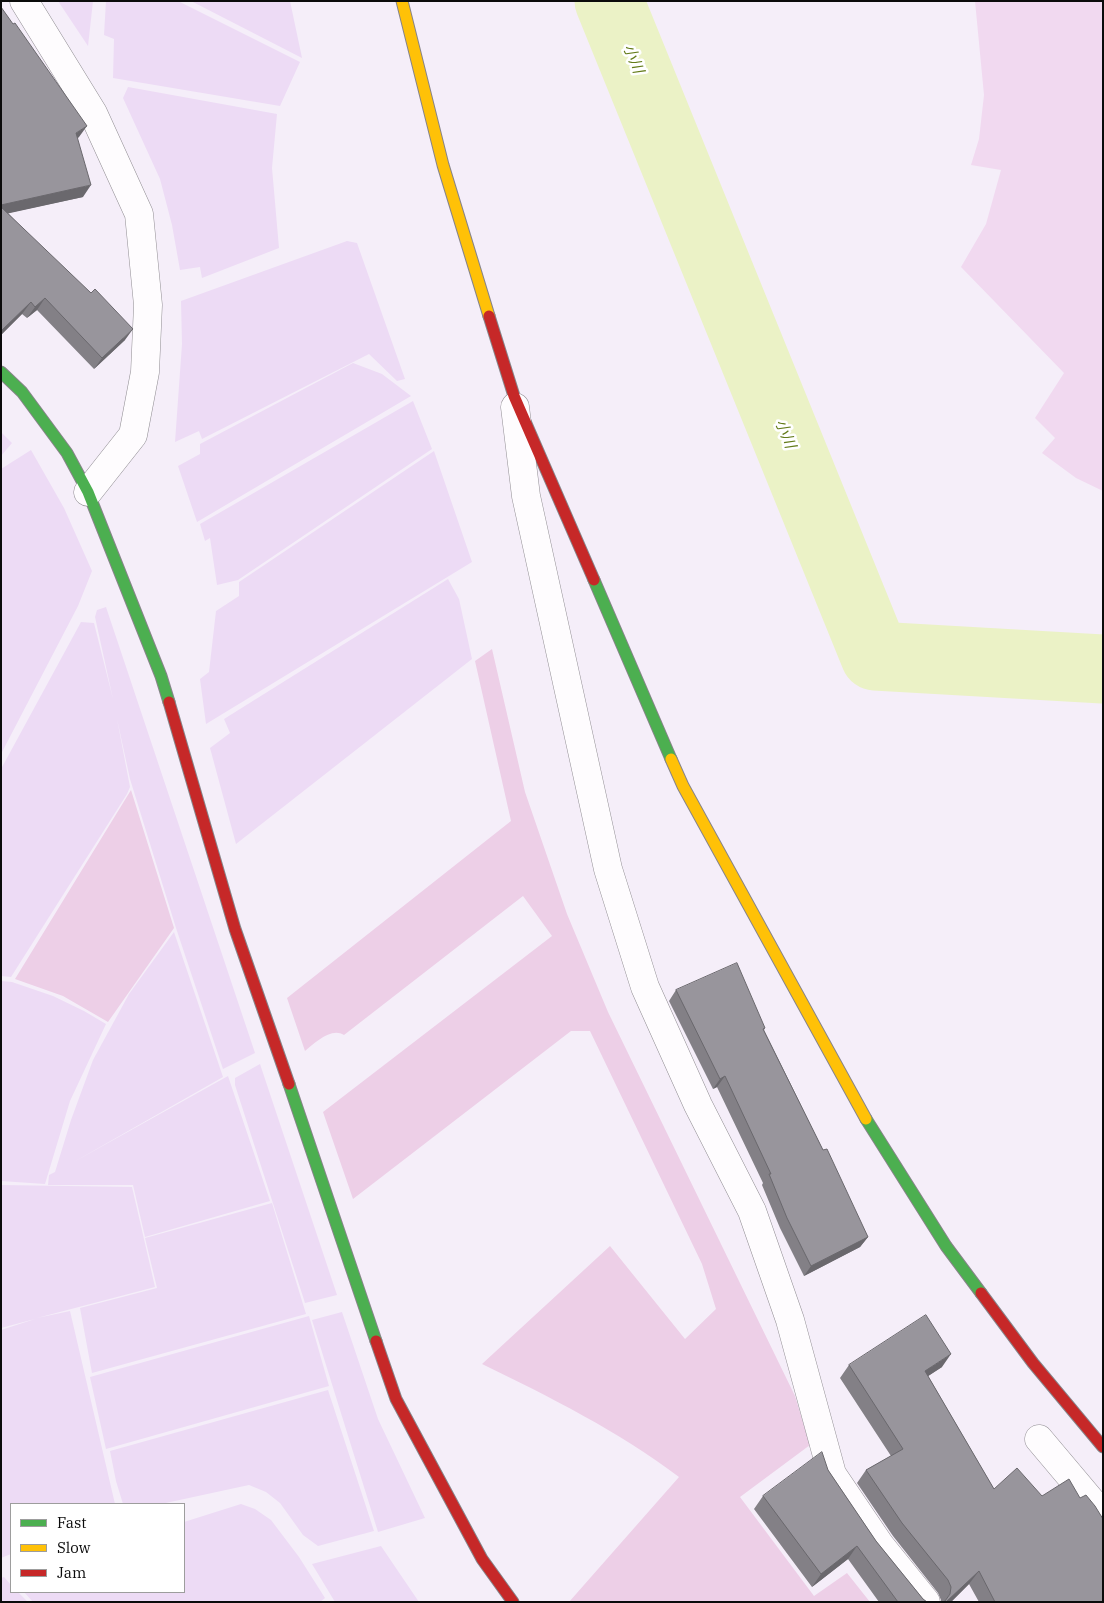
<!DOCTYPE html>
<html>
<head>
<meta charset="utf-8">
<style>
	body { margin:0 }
	#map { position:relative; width:1104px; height:1603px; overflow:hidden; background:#f5eef9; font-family:"IBM Plex Serif",serif }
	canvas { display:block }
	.frame { position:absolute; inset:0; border:2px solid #0b0b0b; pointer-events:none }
	.legend { position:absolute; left:10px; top:1503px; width:175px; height:90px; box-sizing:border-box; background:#fff; border:1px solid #9d9d9d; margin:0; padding:6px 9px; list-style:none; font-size:15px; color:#0b0b0b }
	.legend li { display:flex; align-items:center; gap:10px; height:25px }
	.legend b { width:25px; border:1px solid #9d9d9d }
</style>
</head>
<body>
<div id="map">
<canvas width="1104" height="1603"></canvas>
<div class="frame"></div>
<ul class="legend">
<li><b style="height:6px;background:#4caf50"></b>Fast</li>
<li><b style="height:6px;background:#ffc107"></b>Slow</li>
<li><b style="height:6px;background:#c62828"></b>Jam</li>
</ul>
</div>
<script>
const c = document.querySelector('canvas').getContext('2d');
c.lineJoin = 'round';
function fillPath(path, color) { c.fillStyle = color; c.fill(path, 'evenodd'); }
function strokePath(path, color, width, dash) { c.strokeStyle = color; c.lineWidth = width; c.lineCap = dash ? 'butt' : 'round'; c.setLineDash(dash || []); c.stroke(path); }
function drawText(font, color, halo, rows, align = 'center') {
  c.font = font + ' "IBM Plex Serif","Noto Sans JP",serif'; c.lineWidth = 5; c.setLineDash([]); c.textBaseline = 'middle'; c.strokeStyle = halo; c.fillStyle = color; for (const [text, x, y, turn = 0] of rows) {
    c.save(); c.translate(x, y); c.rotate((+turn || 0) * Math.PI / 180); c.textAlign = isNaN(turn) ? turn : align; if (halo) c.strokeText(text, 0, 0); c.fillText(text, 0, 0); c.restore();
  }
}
fillPath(new Path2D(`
	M 58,1 L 93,1 L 88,46 Z
	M 106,1 L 178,1 L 300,62 L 280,106 L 113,78 L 114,39 L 104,35 Z
	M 191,1 L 290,1 L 302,58 Z
	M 128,87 L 277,114 L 272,168 L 279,248 L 202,278 L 200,267 L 180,270 L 172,225 L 160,179 L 123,98 Z
	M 347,241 L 357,243 L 405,379 L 397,381 L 369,354 L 202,439 L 199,431 L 175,442 L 182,344 L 181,301 Z
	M 353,363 L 382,374 L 411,396 L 197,522 L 178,466 L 200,454 L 200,444 Z
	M 413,401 L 432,449 L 238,580 L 217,585 L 210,538 L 205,541 L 200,524 Z
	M 1,432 L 12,443 L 1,456 Z
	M 31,450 L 64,508 L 92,571 L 78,606 L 1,754 L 1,469 Z
	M 434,451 L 472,562 L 206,724 L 200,679 L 209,672 L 216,611 L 239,596 L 239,582 Z
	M 448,579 L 459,599 L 472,659 L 236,844 L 210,748 L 230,733 L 224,719 Z
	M 106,607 L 255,1053 L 223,1069 L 176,928 L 130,779 L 117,719 L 130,787 L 127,794 L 11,977 L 1,976 L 1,769 L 81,622 L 94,623 L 113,699 L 95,617 L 97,610 Z
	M 174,932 L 223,1077 L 72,1163 L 228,1076 L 270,1201 L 145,1237 L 133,1185 L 48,1185 L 49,1175 L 55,1172 L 71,1120 L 93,1060 L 129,994 Z
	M 1,981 L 12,982 L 53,996 L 84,1011 L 106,1024 L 70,1101 L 45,1184 L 1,1181 Z
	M 260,1064 L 337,1295 L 305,1303 L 235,1085 L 235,1078 Z
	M 1,1185 L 132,1187 L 155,1287 L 37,1318 L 70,1311 L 115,1504 L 11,1504 L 11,1554 L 1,1558 L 1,1330 L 35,1319 L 1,1328 Z
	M 272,1203 L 306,1314 L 92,1373 L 80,1308 L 157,1288 L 145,1238 Z
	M 342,1312 L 378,1419 L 425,1518 L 378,1532 L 312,1320 Z
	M 309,1316 L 329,1386 L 106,1449 L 90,1377 Z
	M 328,1390 L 374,1531 L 318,1546 L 303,1535 L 280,1503 L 266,1492 L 249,1485 L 161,1504 L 123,1504 L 116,1481 L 110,1451 Z
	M 241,1504 L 255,1509 L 271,1520 L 299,1557 L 325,1598 L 320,1602 L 33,1602 L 24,1592 L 184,1592 L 184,1522 Z
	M 381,1546 L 419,1602 L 335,1602 L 312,1564 Z
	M 4,1577 L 11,1585 L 11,1592 L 18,1592 L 28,1602 L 1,1602 L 1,1578 Z`), '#eddbf5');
fillPath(new Path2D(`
	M 492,649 L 525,792 L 567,914 L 608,1012 L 795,1396 L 810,1445 L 740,1497 L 814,1596 L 847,1573 L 870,1602 L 569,1602 L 679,1477 C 618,1431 550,1397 482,1364 L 610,1246 L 685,1339 L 716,1309 L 702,1264 L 590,1031 L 571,1031 L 353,1199 L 323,1112 L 552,936 L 523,896 L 344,1035 C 331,1027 315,1043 305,1051 L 287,998 L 511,821 L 475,661 Z
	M 131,790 L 174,928 L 108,1022 L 63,996 L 15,979 Z`), '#edcfe7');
fillPath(new Path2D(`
	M 975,1 L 1103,1 L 1103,491 L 1076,478 L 1042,453 L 1055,438 L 1035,418 L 1064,373 L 961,267 L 986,224 L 1001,170 L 971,165 L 979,139 L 984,95 Z`), '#f1d9f0');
strokePath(new Path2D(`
	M 609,1 L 875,656 L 1103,669`), '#ebf2c6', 69);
const street = new Path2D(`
	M 24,1 L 93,113 L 139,214 L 148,305 L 145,372 L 133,435 L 88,492
	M 515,407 L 526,496 L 608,869 L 645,987 L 698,1105 L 752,1211 L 790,1320 L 832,1474 L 880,1545 L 926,1602
	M 1039,1439 L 1103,1515`);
const fast = new Path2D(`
	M 1,372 L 22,392 L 67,453 L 88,492 L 161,676 L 169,702
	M 594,580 L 671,759
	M 289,1084 L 376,1341
	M 866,1119 L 946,1246 L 981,1293`);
const slow = new Path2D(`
	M 402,1 L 443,165 L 489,316
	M 671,759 L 683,786 L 866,1119`);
const jam = new Path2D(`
	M 489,316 L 514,396 L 594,580
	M 169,702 L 235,929 L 289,1084
	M 981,1293 L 1033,1363 L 1103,1447
	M 376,1341 L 396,1399 L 482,1559 L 513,1602`);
strokePath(street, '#908d92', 29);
strokePath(fast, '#878489', 13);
strokePath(slow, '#878489', 13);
strokePath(jam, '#878489', 13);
strokePath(street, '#fefcfe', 28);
strokePath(fast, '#4caf50', 11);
strokePath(slow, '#ffc107', 11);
strokePath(jam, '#c62828', 11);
fillPath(new Path2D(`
	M 1,7 L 79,137 L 77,138 L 83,197 L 8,213 L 125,340 L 94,369 L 37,310 L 27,318 L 22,314 L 1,335 Z
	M 676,990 L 765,1028 L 764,1030 L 823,1150 L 868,1237 L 860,1247 L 804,1276 L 780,1228 L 762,1185 L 763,1183 L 717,1087 L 713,1089 L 669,1001 Z
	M 849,1365 L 942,1367 L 928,1376 L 994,1489 L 1103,1602 L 979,1602 L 969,1584 L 951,1602 L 941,1602 L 941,1600 L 938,1593 L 893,1536 L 857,1483 L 866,1470 L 891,1456 L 840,1378 Z
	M 828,1470 L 876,1541 L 923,1599 L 927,1602 L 879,1602 L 848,1559 L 812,1587 L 754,1509 L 763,1496 Z`), '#838086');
fillPath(new Path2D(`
	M 87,126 L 79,137 L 68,145 L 76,133 Z
	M 91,185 L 83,197 L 1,215 L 1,205 Z
	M 45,298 L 37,310 L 27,318 L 35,307 Z
	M 31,302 L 22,314 L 1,335 L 1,331 Z
	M 133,329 L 125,340 L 94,369 L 102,358 Z
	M 725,1076 L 717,1087 L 713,1089 L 720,1079 Z
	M 868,1237 L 860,1247 L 804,1276 L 811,1266 Z
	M 951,1354 L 942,1367 L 916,1384 L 925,1371 Z
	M 857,1546 L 848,1559 L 812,1587 L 821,1574 Z
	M 979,1571 L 969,1584 L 951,1602 L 946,1602 Z`), '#6a686d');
const building = new Path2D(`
	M 1,7 L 13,24 L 15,23 L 87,126 L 76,133 L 91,185 L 1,205 Z
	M 1,207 L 91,293 L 95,289 L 133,329 L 102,358 L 45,298 L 35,307 L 31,302 L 1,331 Z
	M 737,963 L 765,1028 L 763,1029 L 823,1150 L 827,1149 L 868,1237 L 811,1266 L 787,1218 L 769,1174 L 771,1174 L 725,1076 L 720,1079 L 676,990 Z
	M 926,1315 L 951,1354 L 925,1371 L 994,1489 L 1017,1468 L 1042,1496 L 1069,1479 L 1080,1498 L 1086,1495 L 1095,1506 L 1103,1519 L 1103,1602 L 995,1602 L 979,1571 L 946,1602 L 943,1602 L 945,1601 L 950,1594 L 951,1587 L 948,1580 L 902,1523 L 866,1470 L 903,1449 L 849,1365 Z
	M 822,1452 L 828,1470 L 876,1541 L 923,1599 L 927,1602 L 898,1602 L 857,1546 L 821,1574 L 763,1496 Z`);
fillPath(building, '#98959c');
strokePath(building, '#6a686d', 1);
drawText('italic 15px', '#637b19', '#fff', [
	["小川",633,59,68],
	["小川",785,434,68]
]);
</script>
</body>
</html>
